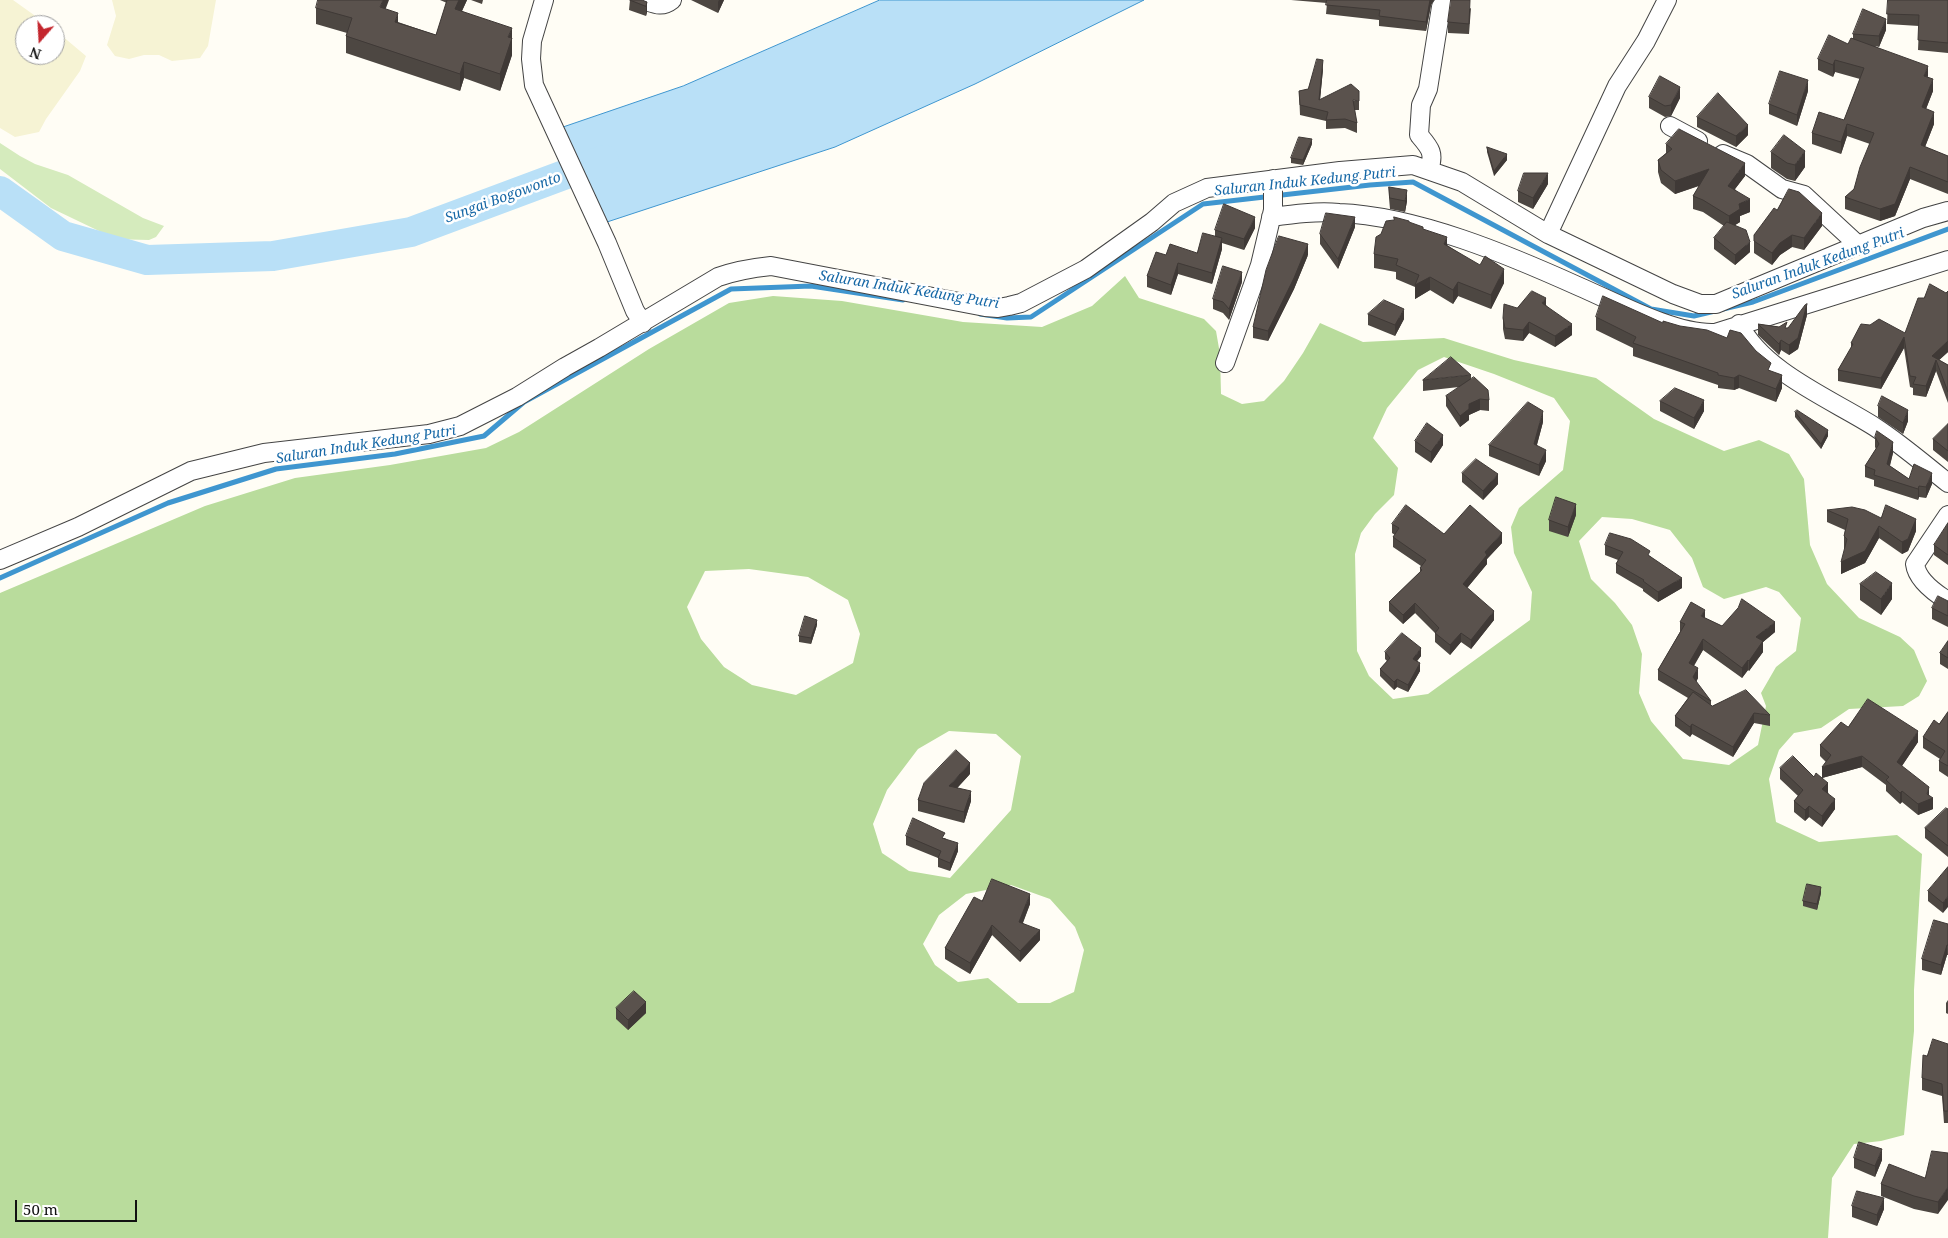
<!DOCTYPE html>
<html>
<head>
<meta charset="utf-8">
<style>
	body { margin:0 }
	#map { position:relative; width:1948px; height:1238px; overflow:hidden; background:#fffdf5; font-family:"Noto Serif",serif }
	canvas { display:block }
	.north { position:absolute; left:15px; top:15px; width:50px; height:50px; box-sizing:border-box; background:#fff; border:1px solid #a0a0a0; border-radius:50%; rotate:199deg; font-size:14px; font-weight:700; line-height:20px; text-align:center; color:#111 }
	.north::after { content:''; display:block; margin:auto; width:18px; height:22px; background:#c4262e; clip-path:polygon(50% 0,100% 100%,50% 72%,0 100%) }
	.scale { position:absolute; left:15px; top:1200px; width:122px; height:22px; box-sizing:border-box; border:2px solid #111; border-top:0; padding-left:6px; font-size:15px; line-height:18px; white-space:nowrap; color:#111; -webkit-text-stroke:4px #fff; paint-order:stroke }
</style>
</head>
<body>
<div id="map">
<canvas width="1948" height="1238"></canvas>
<div class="north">N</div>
<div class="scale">50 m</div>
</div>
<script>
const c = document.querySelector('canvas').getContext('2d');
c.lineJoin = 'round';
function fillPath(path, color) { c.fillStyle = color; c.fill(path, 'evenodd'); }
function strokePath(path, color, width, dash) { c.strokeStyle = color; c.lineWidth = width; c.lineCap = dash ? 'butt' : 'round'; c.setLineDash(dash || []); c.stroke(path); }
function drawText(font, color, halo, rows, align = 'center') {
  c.font = font + ' "Noto Serif",serif'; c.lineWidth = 5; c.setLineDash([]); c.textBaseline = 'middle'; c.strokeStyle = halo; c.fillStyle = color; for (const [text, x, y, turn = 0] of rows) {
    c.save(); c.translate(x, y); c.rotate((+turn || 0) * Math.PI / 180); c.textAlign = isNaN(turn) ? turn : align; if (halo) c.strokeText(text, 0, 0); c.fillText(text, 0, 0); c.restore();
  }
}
fillPath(new Path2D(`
	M 0,0 L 13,0 L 48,25 L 25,25 L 25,55 L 55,55 L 55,30 L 86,56 L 80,71 L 46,119 L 39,132 L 15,137 L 0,128 Z
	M 112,0 L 216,0 L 208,46 L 200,58 L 172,61 L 159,55 L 144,55 L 129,59 L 115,56 L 107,45 L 116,16 Z`), '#f6f3d4');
fillPath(new Path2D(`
	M 0,143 L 20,156 L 35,164 L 68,175 L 143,218 L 164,226 L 156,237 L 149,240 L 111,239 L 99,231 L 51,208 L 0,169 Z`), '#d5ebbd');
fillPath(new Path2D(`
	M 1125,276 L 1139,298 L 1204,319 L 1216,331 L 1220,354 L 1221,394 L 1242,404 L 1264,401 L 1284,381 L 1303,353 L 1320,323 L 1363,342 L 1444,338 L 1514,360 L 1596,378 L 1654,419 L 1724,451 L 1759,440 L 1789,454 L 1804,479 L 1810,545 L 1827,584 L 1859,618 L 1900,637 L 1914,650 L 1927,681 L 1919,696 L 1903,706 L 1849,709 L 1821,728 L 1794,733 L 1779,750 L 1769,779 L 1776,822 L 1819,842 L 1897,835 L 1922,854 L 1914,990 L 1914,1031 L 1904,1135 L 1881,1141 L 1854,1144 L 1832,1178 L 1828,1238 L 0,1238 L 0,593 L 205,506 L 295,478 L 390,465 L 486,448 L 519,432 L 649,349 L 729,303 L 773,296 L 842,301 L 963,322 L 1042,327 L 1092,306 ZM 1444,357 L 1494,374 L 1554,398 L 1570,421 L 1563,470 L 1519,508 L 1511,527 L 1514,553 L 1532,592 L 1530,620 L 1428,694 L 1393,699 L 1369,676 L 1357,651 L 1355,554 L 1361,533 L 1375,514 L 1394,495 L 1398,468 L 1373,438 L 1387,408 L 1418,370 ZM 1602,517 L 1632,519 L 1670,530 L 1692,558 L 1703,587 L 1724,599 L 1766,587 L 1779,592 L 1801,618 L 1796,651 L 1776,667 L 1761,693 L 1766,706 L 1758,745 L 1729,765 L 1683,759 L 1651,721 L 1639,693 L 1642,654 L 1632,625 L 1615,603 L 1591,579 L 1579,541 ZM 749,569 L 808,577 L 848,600 L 860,634 L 853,663 L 796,695 L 752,685 L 724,667 L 701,639 L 687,607 L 705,571 ZM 949,731 L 996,734 L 1021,756 L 1011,810 L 950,878 L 909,871 L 882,853 L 873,824 L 887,790 L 918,749 ZM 1011,885 L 1050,899 L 1075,927 L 1084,950 L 1074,992 L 1050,1003 L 1018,1003 L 988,978 L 958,982 L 935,965 L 923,944 L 939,915 L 966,894 Z`), '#b9dc9c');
const water = new Path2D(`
	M 880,0 L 1144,0 L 975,84 L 835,147 L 607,222 L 589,189 L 563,127 L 683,86 Z`);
fillPath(water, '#b9e0f7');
strokePath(water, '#3f96cf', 1);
strokePath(new Path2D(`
	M 1723,309 L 1753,302 L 1948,229
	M 980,314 L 1007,318 L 1031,317 L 1203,204 L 1370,185 L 1413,182 L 1651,309 L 1694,316 L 1715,311
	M 0,578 L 168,503 L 276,469 L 395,454 L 484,436 L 524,402 L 731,289 L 811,286 L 903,300`), '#3f96cf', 5);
strokePath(new Path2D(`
	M 0,191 L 63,236 L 147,260 L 273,256 L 411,232 L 604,160`), '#b9e0f7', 30);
const minor = new Path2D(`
	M 544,0 L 532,41 L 531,59 L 534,85 L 607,243 L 635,311 L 643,323
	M 644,0 C 655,4 662,8 672,0
	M 1670,126 L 1698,141
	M 1723,154 L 1747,164 L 1782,189 L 1804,195 L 1857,244
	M 1429,170 C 1435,153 1430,148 1419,135 L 1421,105 L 1428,89 L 1441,7 L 1446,0
	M 1271,217 C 1294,214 1317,211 1339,213 C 1417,216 1509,255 1580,287 C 1617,303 1676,335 1715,333 L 1948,260
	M 1548,234 L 1617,86 L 1646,41 L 1667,0
	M 1739,324 C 1763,372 1831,399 1875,427 C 1901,444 1924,464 1948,483
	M 1225,363 L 1260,265 L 1273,210 L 1273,179
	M 1948,515 L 1915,564 C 1917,580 1935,593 1948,601
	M 0,560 L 78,527 L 191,471 L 264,453 L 429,434 L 460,426 L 517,397 L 565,367 L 599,348 L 718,277 C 735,271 752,268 771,266 L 985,307 L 998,308 L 1009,306 L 1021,303 L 1086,269 L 1152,222 L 1174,203 L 1207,188 L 1340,171 L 1413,165 L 1462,182 L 1548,234 L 1673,294 L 1700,304 L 1716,304 L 1923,218 L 1948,211`);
strokePath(minor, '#444', 20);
strokePath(minor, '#fff', 18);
fillPath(new Path2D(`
	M 440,0 L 467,0 L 462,11 L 512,38 L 512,55 L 500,91 L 464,78 L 460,91 L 346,53 L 346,36 L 347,33 L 316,24 L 316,8 L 385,9 L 398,22 L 436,35 L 447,3 Z
	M 471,0 L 483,0 L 482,4 Z
	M 630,0 L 647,2 L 647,12 L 646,16 L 629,10 Z
	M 691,0 L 724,0 L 718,13 Z
	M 1291,0 L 1434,0 L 1431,5 L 1426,31 L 1379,26 L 1379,20 L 1326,14 L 1327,3 Z
	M 1888,0 L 1948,0 L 1948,53 L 1918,50 L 1919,26 L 1887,24 Z
	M 1471,8 L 1469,34 L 1448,33 L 1448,22 Z
	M 1886,30 L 1879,47 L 1875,46 L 1928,77 L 1933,91 L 1926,109 L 1934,124 L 1925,147 L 1948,156 L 1948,194 L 1910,179 L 1895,216 L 1880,221 L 1845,209 L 1845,197 L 1854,189 L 1870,144 L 1847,136 L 1841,154 L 1812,144 L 1812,133 L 1844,120 L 1860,79 L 1835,72 L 1833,77 L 1818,70 L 1818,59 L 1848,44 L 1853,38 L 1853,34 Z
	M 1323,69 L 1320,100 L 1359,101 L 1359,110 L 1354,110 L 1357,123 L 1357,133 L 1345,128 L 1326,129 L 1326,121 L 1300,115 L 1299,91 L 1308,89 Z
	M 1808,91 L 1797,126 L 1769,114 L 1769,104 Z
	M 1649,97 L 1680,98 L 1671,116 L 1665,117 L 1649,108 Z
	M 1697,117 L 1748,135 L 1736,147 L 1697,127 Z
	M 1312,144 L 1303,165 L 1291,163 L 1291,158 Z
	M 1666,144 L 1745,176 L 1735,189 L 1750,212 L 1740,216 L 1740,222 L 1735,225 L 1750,252 L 1735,265 L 1714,249 L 1714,238 L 1724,226 L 1703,212 L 1693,209 L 1693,196 L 1699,186 L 1675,194 L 1661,183 L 1658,172 L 1658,160 L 1666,153 Z
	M 1487,147 L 1507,160 L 1494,176 L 1487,152 Z
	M 1771,152 L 1805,167 L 1795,181 L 1787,179 L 1771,168 Z
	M 1548,184 L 1533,209 L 1518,202 L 1518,191 Z
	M 1389,187 L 1407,201 L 1405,212 L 1390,209 L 1389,198 Z
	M 1777,210 L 1822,226 L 1804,250 L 1792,247 L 1780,255 L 1772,265 L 1754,253 L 1754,235 Z
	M 1394,217 L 1409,223 L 1423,229 L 1504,283 L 1491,309 L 1458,296 L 1453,304 L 1430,290 L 1415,299 L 1415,287 L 1396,279 L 1396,272 L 1374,268 L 1374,254 L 1381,234 L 1394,220 Z
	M 1355,227 L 1338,269 L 1320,244 L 1320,234 Z
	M 1255,228 L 1244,250 L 1222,243 L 1222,249 L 1212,284 L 1178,274 L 1171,295 L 1147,287 L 1147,276 L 1166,255 L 1197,253 L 1215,236 L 1215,230 Z
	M 1308,255 L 1294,289 L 1268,341 L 1253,338 L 1253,327 Z
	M 1242,282 L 1229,320 L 1223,313 L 1213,309 L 1213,299 Z
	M 1948,291 L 1948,352 L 1939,360 L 1948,365 L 1948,403 L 1936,371 L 1926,397 L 1913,395 L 1913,388 L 1910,387 L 1904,348 L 1881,389 L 1838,381 L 1838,370 L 1851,348 L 1851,343 L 1905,333 L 1924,298 L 1946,293 Z
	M 1546,305 L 1572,335 L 1555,347 L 1529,333 L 1523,341 L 1505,339 L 1503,329 L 1503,318 L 1517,308 Z
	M 1368,314 L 1404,319 L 1395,336 L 1368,325 Z
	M 1807,315 L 1798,349 L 1789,355 L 1781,350 L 1779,355 L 1758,335 L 1758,324 L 1787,328 Z
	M 1596,317 L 1771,371 L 1782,388 L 1776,402 L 1739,388 L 1734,390 L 1718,388 L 1718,385 L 1633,356 L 1633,348 L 1596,330 Z
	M 1471,375 L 1471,379 L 1489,400 L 1489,411 L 1480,410 L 1469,415 L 1469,420 L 1460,427 L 1446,406 L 1446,396 L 1459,387 L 1423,391 L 1423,380 Z
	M 1660,401 L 1704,411 L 1694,429 L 1660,411 Z
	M 1878,406 L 1908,421 L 1903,434 L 1878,417 Z
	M 1795,412 L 1828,436 L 1821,449 L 1795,417 Z
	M 1543,422 L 1537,445 L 1546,461 L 1539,476 L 1489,456 L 1489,445 Z
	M 1948,424 L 1948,462 L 1933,450 L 1933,439 Z
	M 1875,437 L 1893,453 L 1890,466 L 1909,479 L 1932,484 L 1926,498 L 1919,497 L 1918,500 L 1874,486 L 1874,480 L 1865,477 L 1865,466 L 1876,449 L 1875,447 Z
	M 1415,441 L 1443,445 L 1431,463 L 1415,452 Z
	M 1462,473 L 1498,484 L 1483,500 L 1462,482 Z
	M 1827,510 L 1881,518 L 1916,531 L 1908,551 L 1902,554 L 1879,538 L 1865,563 L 1841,574 L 1845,548 L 1844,548 L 1844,536 L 1845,530 L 1827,522 Z
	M 1576,515 L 1568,537 L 1549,531 L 1549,520 Z
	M 1948,523 L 1948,565 L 1934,555 L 1934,545 Z
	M 1392,524 L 1444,534 L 1502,543 L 1487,559 L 1487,564 L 1467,588 L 1494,620 L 1471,649 L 1461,642 L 1450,655 L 1435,642 L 1435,633 L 1415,613 L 1403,624 L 1389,611 L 1389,602 L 1420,572 L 1420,568 L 1421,566 L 1393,547 L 1393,537 L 1395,535 L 1392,533 Z
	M 1605,545 L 1650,556 L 1682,588 L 1658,602 L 1643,591 L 1643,589 L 1616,573 L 1616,564 L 1618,560 L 1605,555 Z
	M 1860,584 L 1892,599 L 1881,615 L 1860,600 Z
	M 1947,601 L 1948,601 L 1948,627 L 1932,619 L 1932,608 Z
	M 1705,618 L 1722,626 L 1775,632 L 1763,642 L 1763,652 L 1749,671 L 1748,670 L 1742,678 L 1703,650 L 1694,666 L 1698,678 L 1696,682 L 1711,701 L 1711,705 L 1712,706 L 1770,715 L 1770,726 L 1754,723 L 1733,757 L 1692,734 L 1690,737 L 1675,726 L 1675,716 L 1688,698 L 1658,680 L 1658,670 L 1680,632 L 1680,622 Z
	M 817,625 L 811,644 L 799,642 L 799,636 Z
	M 1948,641 L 1948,669 L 1940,664 L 1940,653 Z
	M 1385,652 L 1421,656 L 1417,661 L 1420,671 L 1408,692 L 1397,687 L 1394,690 L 1380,676 L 1380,669 L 1387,661 L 1385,659 Z
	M 1948,712 L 1948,777 L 1939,771 L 1939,761 L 1940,759 L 1923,748 L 1923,737 L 1939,724 Z
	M 1848,727 L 1918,742 L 1902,766 L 1929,796 L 1933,809 L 1918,815 L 1902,802 L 1900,804 L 1886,791 L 1886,785 L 1862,767 L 1822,778 L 1835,809 L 1822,827 L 1809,817 L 1805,821 L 1794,812 L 1794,801 L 1798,796 L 1780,779 L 1780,768 L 1814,777 L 1822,778 L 1826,762 L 1820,756 L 1820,745 Z
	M 970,774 L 957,788 L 971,801 L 964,823 L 918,811 L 918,800 Z
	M 1948,809 L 1948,857 L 1925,838 L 1925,828 Z
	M 906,836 L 945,838 L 958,851 L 950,871 L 938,867 L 938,858 L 906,845 Z
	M 1948,867 L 1943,913 L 1928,901 L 1928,891 Z
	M 1821,893 L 1817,910 L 1803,906 L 1803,901 Z
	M 982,901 L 1030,904 L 1023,923 L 1040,940 L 1020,962 L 992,935 L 970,974 L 945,959 L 945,948 Z
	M 1948,924 L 1948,955 L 1947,955 L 1941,975 L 1922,970 L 1922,959 Z
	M 1948,1000 L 1948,1014 L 1946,1013 L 1946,1003 Z
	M 616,1008 L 646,1013 L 628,1030 L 616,1019 Z
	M 1948,1044 L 1948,1123 L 1944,1123 L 1942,1096 L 1922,1090 L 1922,1078 L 1927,1056 Z
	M 1948,1153 L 1938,1214 L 1914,1209 L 1881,1196 L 1881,1184 L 1925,1178 Z
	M 1854,1158 L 1882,1160 L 1875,1177 L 1854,1168 Z
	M 1852,1206 L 1884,1209 L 1877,1226 L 1852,1217 Z`), '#4d4742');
fillPath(new Path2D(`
	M 383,0 L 389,0 L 380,24 L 380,7 Z
	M 459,0 L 467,0 L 455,26 L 455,9 Z
	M 719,0 L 724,0 L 718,13 L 718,2 Z
	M 1430,0 L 1434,0 L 1431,5 L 1426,31 L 1426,22 Z
	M 647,2 L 647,12 L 646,16 L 646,6 Z
	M 398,13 L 398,30 L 395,22 Z
	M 1886,19 L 1886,30 L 1879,47 L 1879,36 Z
	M 512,28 L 512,55 L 500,91 L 500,74 L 508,37 Z
	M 1323,60 L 1323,69 L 1319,110 L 1319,100 Z
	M 1835,60 L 1835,72 L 1833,77 L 1833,65 Z
	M 464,62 L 464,78 L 460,91 L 460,74 Z
	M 1928,66 L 1928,77 L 1924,76 Z
	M 1933,79 L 1933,91 L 1922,119 L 1922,107 Z
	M 1808,80 L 1808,91 L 1797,126 L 1797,115 Z
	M 1680,87 L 1680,98 L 1671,116 L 1671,105 Z
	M 1934,112 L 1934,124 L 1921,157 L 1921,145 Z
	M 1847,124 L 1847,136 L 1841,154 L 1841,142 Z
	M 1748,125 L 1748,135 L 1736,147 L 1736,136 Z
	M 1312,139 L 1312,144 L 1303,165 L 1303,160 Z
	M 1805,151 L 1805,167 L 1795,181 L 1795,165 Z
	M 1507,154 L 1507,160 L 1494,176 L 1494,171 Z
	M 1745,163 L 1745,176 L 1728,198 L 1728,186 Z
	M 1910,167 L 1910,179 L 1895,216 L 1880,221 L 1880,209 Z
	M 1709,169 L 1709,182 L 1675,194 L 1675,181 Z
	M 1548,173 L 1548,184 L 1533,209 L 1533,198 Z
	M 1407,190 L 1407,201 L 1405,212 L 1405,201 Z
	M 1750,199 L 1750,212 L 1740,216 L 1740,222 L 1729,229 L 1729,216 L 1739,204 Z
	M 1822,213 L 1822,226 L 1804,250 L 1804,238 Z
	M 1255,217 L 1255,228 L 1244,250 L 1244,239 Z
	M 1355,217 L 1355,227 L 1338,269 L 1338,259 Z
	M 1792,235 L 1792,247 L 1780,255 L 1772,265 L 1772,253 L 1780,243 Z
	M 1447,237 L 1447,251 L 1444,244 Z
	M 1222,238 L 1222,249 L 1212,284 L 1212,273 Z
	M 1750,242 L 1750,252 L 1735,265 L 1735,255 Z
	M 1308,244 L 1308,255 L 1294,289 L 1268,341 L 1268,331 Z
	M 1178,263 L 1178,274 L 1171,295 L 1171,285 Z
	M 1504,269 L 1504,283 L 1491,309 L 1491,295 Z
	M 1242,272 L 1242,282 L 1229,320 L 1229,309 Z
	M 1430,277 L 1430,290 L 1415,299 L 1415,285 Z
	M 1458,282 L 1458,296 L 1453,304 L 1453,290 Z
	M 1546,298 L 1546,309 L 1542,303 Z
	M 1807,304 L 1807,315 L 1798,349 L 1789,355 L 1789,345 Z
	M 1404,309 L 1404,319 L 1395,336 L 1395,325 Z
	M 1529,322 L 1529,333 L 1523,341 L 1523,330 Z
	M 1572,324 L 1572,335 L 1555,347 L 1555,336 Z
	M 1904,337 L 1904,348 L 1881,389 L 1881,378 Z
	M 1781,340 L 1781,350 L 1779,355 L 1779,344 Z
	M 1948,341 L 1948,352 L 1937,362 L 1936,360 L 1936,371 L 1926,397 L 1926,386 L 1932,356 Z
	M 1739,375 L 1739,388 L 1734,390 L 1734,378 Z
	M 1782,375 L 1782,388 L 1776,402 L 1776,389 Z
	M 1480,399 L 1480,410 L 1469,415 L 1469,420 L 1460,427 L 1460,416 L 1469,404 Z
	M 1704,400 L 1704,411 L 1694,429 L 1694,418 Z
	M 1908,410 L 1908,421 L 1903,434 L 1903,423 Z
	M 1543,411 L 1543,422 L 1534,455 L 1534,444 Z
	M 1828,430 L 1828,436 L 1821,449 L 1821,444 Z
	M 1443,435 L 1443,445 L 1431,463 L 1431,452 Z
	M 1893,442 L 1893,453 L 1887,475 L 1887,464 Z
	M 1546,450 L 1546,461 L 1539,476 L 1539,465 Z
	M 1932,473 L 1932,484 L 1926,498 L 1926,487 Z
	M 1498,474 L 1498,484 L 1483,500 L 1483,491 Z
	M 1919,486 L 1919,497 L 1918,500 L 1918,489 Z
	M 1576,504 L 1576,515 L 1568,537 L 1568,527 Z
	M 1916,519 L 1916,531 L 1908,551 L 1902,554 L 1902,542 Z
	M 1879,526 L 1879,538 L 1865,563 L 1841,574 L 1841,562 Z
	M 1502,533 L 1502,543 L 1487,559 L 1487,564 L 1463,593 L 1463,584 L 1485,552 Z
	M 1682,578 L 1682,588 L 1658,602 L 1658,592 Z
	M 1892,583 L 1892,599 L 1881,615 L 1881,599 Z
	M 1415,603 L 1415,613 L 1403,624 L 1403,615 Z
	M 1705,610 L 1705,620 L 1701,616 Z
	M 1494,611 L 1494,620 L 1471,649 L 1471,640 Z
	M 817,620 L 817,625 L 811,644 L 811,638 Z
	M 1775,622 L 1775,632 L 1763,642 L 1763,652 L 1749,671 L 1749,661 L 1756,637 Z
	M 1461,633 L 1461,642 L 1450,655 L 1450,645 Z
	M 1703,639 L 1703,650 L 1689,673 L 1689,663 Z
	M 1421,648 L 1421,656 L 1413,666 L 1413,659 Z
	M 1748,660 L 1748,670 L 1742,678 L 1742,668 Z
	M 1420,663 L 1420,671 L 1408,692 L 1408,685 Z
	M 1698,668 L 1698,678 L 1693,688 L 1693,677 Z
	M 1397,679 L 1397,687 L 1394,690 L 1394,682 Z
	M 1754,713 L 1754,723 L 1733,757 L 1733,747 Z
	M 1692,724 L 1692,734 L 1690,737 L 1690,727 Z
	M 1918,731 L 1918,742 L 1897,773 L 1897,762 Z
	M 1862,756 L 1862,767 L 1822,778 L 1822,767 Z
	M 970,763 L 970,774 L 949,797 L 949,786 Z
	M 1828,783 L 1828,794 L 1822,789 Z
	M 1929,787 L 1929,798 L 1933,798 L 1933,809 L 1918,815 L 1918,804 L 1927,794 Z
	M 971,791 L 971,801 L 964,823 L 964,812 Z
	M 1902,791 L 1902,802 L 1900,804 L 1900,793 Z
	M 1835,799 L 1835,809 L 1822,827 L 1822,816 Z
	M 1809,806 L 1809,817 L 1805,821 L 1805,810 Z
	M 958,843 L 958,851 L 950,871 L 950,863 Z
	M 1821,887 L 1821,893 L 1817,910 L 1817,904 Z
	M 1030,894 L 1030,904 L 1019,932 L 1019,922 Z
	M 1948,896 L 1948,907 L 1943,913 L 1943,903 Z
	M 992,925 L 992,935 L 970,974 L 970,963 Z
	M 1040,930 L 1040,940 L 1020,962 L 1020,951 Z
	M 1947,945 L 1947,955 L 1941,975 L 1941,965 Z
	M 646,1002 L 646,1013 L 628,1030 L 628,1020 Z
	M 1882,1149 L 1882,1160 L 1875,1177 L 1875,1166 Z
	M 1948,1187 L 1948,1200 L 1938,1214 L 1938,1202 Z
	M 1884,1198 L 1884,1209 L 1877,1226 L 1877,1215 Z`), '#3f3936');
const building = new Path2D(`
	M 318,0 L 383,0 L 380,7 L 398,13 L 395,22 L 436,35 L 447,0 L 459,0 L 455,9 L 512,28 L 508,37 L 512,38 L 500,74 L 464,62 L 460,74 L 346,36 L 352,18 L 316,8 Z
	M 630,0 L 642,0 L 647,2 L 646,6 Z
	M 1327,0 L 1430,0 L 1426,22 L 1379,16 L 1380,10 L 1326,5 Z
	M 1451,0 L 1470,0 L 1469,24 L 1448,22 Z
	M 1888,0 L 1948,0 L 1948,43 L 1918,40 L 1919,15 L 1887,14 Z
	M 1863,9 L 1886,19 L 1879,36 L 1853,34 Z
	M 1829,35 L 1848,44 L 1851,38 L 1928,66 L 1924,76 L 1933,79 L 1922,107 L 1934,112 L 1921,145 L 1948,156 L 1948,182 L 1910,167 L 1895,204 L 1880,209 L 1845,197 L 1854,189 L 1860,167 L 1874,133 L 1847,124 L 1841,142 L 1812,133 L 1819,112 L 1844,120 L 1864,68 L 1835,60 L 1833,65 L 1818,59 Z
	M 1317,59 L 1323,60 L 1319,100 L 1351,84 L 1359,91 L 1359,101 L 1353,100 L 1357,123 L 1345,119 L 1326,120 L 1328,112 L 1300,105 L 1299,91 L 1308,89 Z
	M 1780,71 L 1808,80 L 1797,115 L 1769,104 Z
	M 1660,76 L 1680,87 L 1671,105 L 1665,106 L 1649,97 Z
	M 1718,93 L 1748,125 L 1736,136 L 1697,117 Z
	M 1679,129 L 1745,163 L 1728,186 L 1750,199 L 1739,204 L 1740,209 L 1729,216 L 1703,200 L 1693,196 L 1709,169 L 1675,181 L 1661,170 L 1658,160 L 1672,149 L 1666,144 Z
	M 1784,135 L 1805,151 L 1795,165 L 1787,163 L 1771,152 Z
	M 1299,137 L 1312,139 L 1303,160 L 1291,158 Z
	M 1487,147 L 1507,154 L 1494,171 Z
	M 1524,173 L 1548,173 L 1533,198 L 1518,191 Z
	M 1389,187 L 1407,190 L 1405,201 L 1390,198 Z
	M 1789,189 L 1799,192 L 1822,213 L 1804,238 L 1792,235 L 1780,243 L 1772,253 L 1754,241 L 1754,235 L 1774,208 L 1777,210 Z
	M 1224,204 L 1255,217 L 1244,239 L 1215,230 Z
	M 1326,213 L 1355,217 L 1338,259 L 1320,234 Z
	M 1394,217 L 1409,221 L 1409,222 L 1423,227 L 1423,229 L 1447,237 L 1444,244 L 1480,265 L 1485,256 L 1504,269 L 1491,295 L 1458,282 L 1453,290 L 1430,277 L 1415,285 L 1419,275 L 1396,265 L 1398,259 L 1374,254 L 1376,237 L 1381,234 L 1386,221 L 1394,220 Z
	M 1727,222 L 1746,230 L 1750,242 L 1735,255 L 1714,238 Z
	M 1203,233 L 1222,238 L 1212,273 L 1178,263 L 1171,285 L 1147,276 L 1156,252 L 1166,255 L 1170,244 L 1197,253 Z
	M 1279,236 L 1308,244 L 1294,278 L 1268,331 L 1253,327 L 1266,270 Z
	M 1223,266 L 1242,272 L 1229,309 L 1223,302 L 1213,299 Z
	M 1930,284 L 1946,293 L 1948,291 L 1948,341 L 1932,356 L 1948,365 L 1948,392 L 1936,360 L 1926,386 L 1913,384 L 1916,377 L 1910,376 L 1904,337 L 1881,378 L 1838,370 L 1853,344 L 1851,343 L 1861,324 L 1870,325 L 1879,319 L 1905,333 L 1918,298 L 1924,298 Z
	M 1532,291 L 1546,298 L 1542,303 L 1572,324 L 1555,336 L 1529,322 L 1523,330 L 1505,328 L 1503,318 L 1504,304 L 1517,308 Z
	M 1603,296 L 1663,323 L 1663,321 L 1680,326 L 1707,330 L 1727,338 L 1730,330 L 1741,333 L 1756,351 L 1771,363 L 1768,370 L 1782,375 L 1776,389 L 1739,375 L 1734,378 L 1718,375 L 1718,373 L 1633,343 L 1636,337 L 1596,317 Z
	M 1384,300 L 1404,309 L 1395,325 L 1368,314 Z
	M 1807,304 L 1798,338 L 1789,345 L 1781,340 L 1779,344 L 1758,324 L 1779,327 L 1787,322 L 1785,328 L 1788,328 L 1805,305 Z
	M 1451,357 L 1471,375 L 1423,380 Z
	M 1474,377 L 1488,390 L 1489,400 L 1480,399 L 1469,404 L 1469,409 L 1460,416 L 1446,396 Z
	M 1675,388 L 1704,400 L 1694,418 L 1660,401 Z
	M 1882,396 L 1908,410 L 1903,423 L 1878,406 Z
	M 1528,402 L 1543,411 L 1534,444 L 1546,450 L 1539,465 L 1489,445 Z
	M 1797,410 L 1828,430 L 1821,444 L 1795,412 Z
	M 1427,423 L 1443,435 L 1431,452 L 1415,441 Z
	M 1948,424 L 1948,451 L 1933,439 Z
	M 1877,431 L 1893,442 L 1887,464 L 1909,479 L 1914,464 L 1932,473 L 1926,487 L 1919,486 L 1918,489 L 1874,475 L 1875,470 L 1865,466 L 1879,444 L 1875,437 Z
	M 1476,459 L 1498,474 L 1483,491 L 1462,473 Z
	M 1556,497 L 1576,504 L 1568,527 L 1549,520 Z
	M 1406,505 L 1444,534 L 1470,505 L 1502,533 L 1485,552 L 1487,555 L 1463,584 L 1494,611 L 1471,640 L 1461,633 L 1450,645 L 1435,633 L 1439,628 L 1415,603 L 1403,615 L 1389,602 L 1422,570 L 1420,568 L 1426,560 L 1393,537 L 1399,528 L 1392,524 Z
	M 1886,505 L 1916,519 L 1908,539 L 1902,542 L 1879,526 L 1865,551 L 1841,562 L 1847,539 L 1844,536 L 1848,519 L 1827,510 L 1852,507 L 1865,510 L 1881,518 Z
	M 1948,523 L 1948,555 L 1934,545 Z
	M 1610,533 L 1631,539 L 1650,551 L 1648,555 L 1682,578 L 1658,592 L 1643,581 L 1644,580 L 1616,564 L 1623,552 L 1605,545 Z
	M 1876,572 L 1892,583 L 1881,599 L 1860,584 Z
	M 1938,596 L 1948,601 L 1948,616 L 1932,608 Z
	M 1742,599 L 1775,622 L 1756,637 L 1763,641 L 1749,661 L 1748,660 L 1742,668 L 1703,639 L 1689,663 L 1698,668 L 1693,677 L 1711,701 L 1658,670 L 1685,624 L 1680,622 L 1691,602 L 1705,610 L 1701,616 L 1722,626 L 1738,608 Z
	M 805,616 L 817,620 L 811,638 L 799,636 Z
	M 1402,633 L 1421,648 L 1413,659 L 1420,663 L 1408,685 L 1397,679 L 1394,682 L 1380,669 L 1390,658 L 1385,652 Z
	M 1948,641 L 1948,658 L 1940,653 Z
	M 1746,690 L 1770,715 L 1754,713 L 1733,747 L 1692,724 L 1690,727 L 1675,716 L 1693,692 L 1712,706 Z
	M 1868,699 L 1918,731 L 1897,762 L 1929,787 L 1927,794 L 1933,798 L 1918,804 L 1902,791 L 1900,793 L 1886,780 L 1889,777 L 1862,756 L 1822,767 L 1831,755 L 1820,745 L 1841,722 L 1848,727 Z
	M 1948,712 L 1948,766 L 1939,761 L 1945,751 L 1923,737 L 1934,720 L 1939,724 Z
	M 956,750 L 970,763 L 949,786 L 971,791 L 964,812 L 918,800 L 924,783 Z
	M 1793,756 L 1814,777 L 1816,773 L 1828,783 L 1822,789 L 1835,799 L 1822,816 L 1809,806 L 1805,810 L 1794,801 L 1803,790 L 1780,768 Z
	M 1946,808 L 1948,809 L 1948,846 L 1925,828 Z
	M 913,818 L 945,833 L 942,838 L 958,843 L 950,863 L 938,858 L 941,851 L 906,836 Z
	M 1948,867 L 1948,896 L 1943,903 L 1928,891 Z
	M 992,879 L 1030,894 L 1019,922 L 1040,930 L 1020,951 L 992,925 L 970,963 L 945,948 L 974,897 L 982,901 Z
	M 1807,884 L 1821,887 L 1817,904 L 1803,901 Z
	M 1934,920 L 1948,924 L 1948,945 L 1947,945 L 1941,965 L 1922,959 Z
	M 634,991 L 646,1002 L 628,1020 L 616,1008 Z
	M 1933,1039 L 1948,1044 L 1948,1111 L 1944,1111 L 1942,1084 L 1922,1078 L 1923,1055 L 1927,1056 Z
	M 1859,1142 L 1882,1149 L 1875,1166 L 1854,1158 Z
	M 1932,1151 L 1948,1153 L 1948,1187 L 1938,1202 L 1914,1196 L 1881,1184 L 1889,1164 L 1925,1178 Z
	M 1857,1191 L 1884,1198 L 1877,1215 L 1852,1206 Z`);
fillPath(building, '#5a524d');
strokePath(building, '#3f3936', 1);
drawText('italic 14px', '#1768a6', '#fff', [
	["Saluran Induk Kedung Putri",1305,182,-6],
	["Sungai Bogowonto",503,198,-20],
	["Saluran Induk Kedung Putri",1818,264,-20],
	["Saluran Induk Kedung Putri",909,290,9],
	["Saluran Induk Kedung Putri",366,445,-9]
]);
</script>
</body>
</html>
